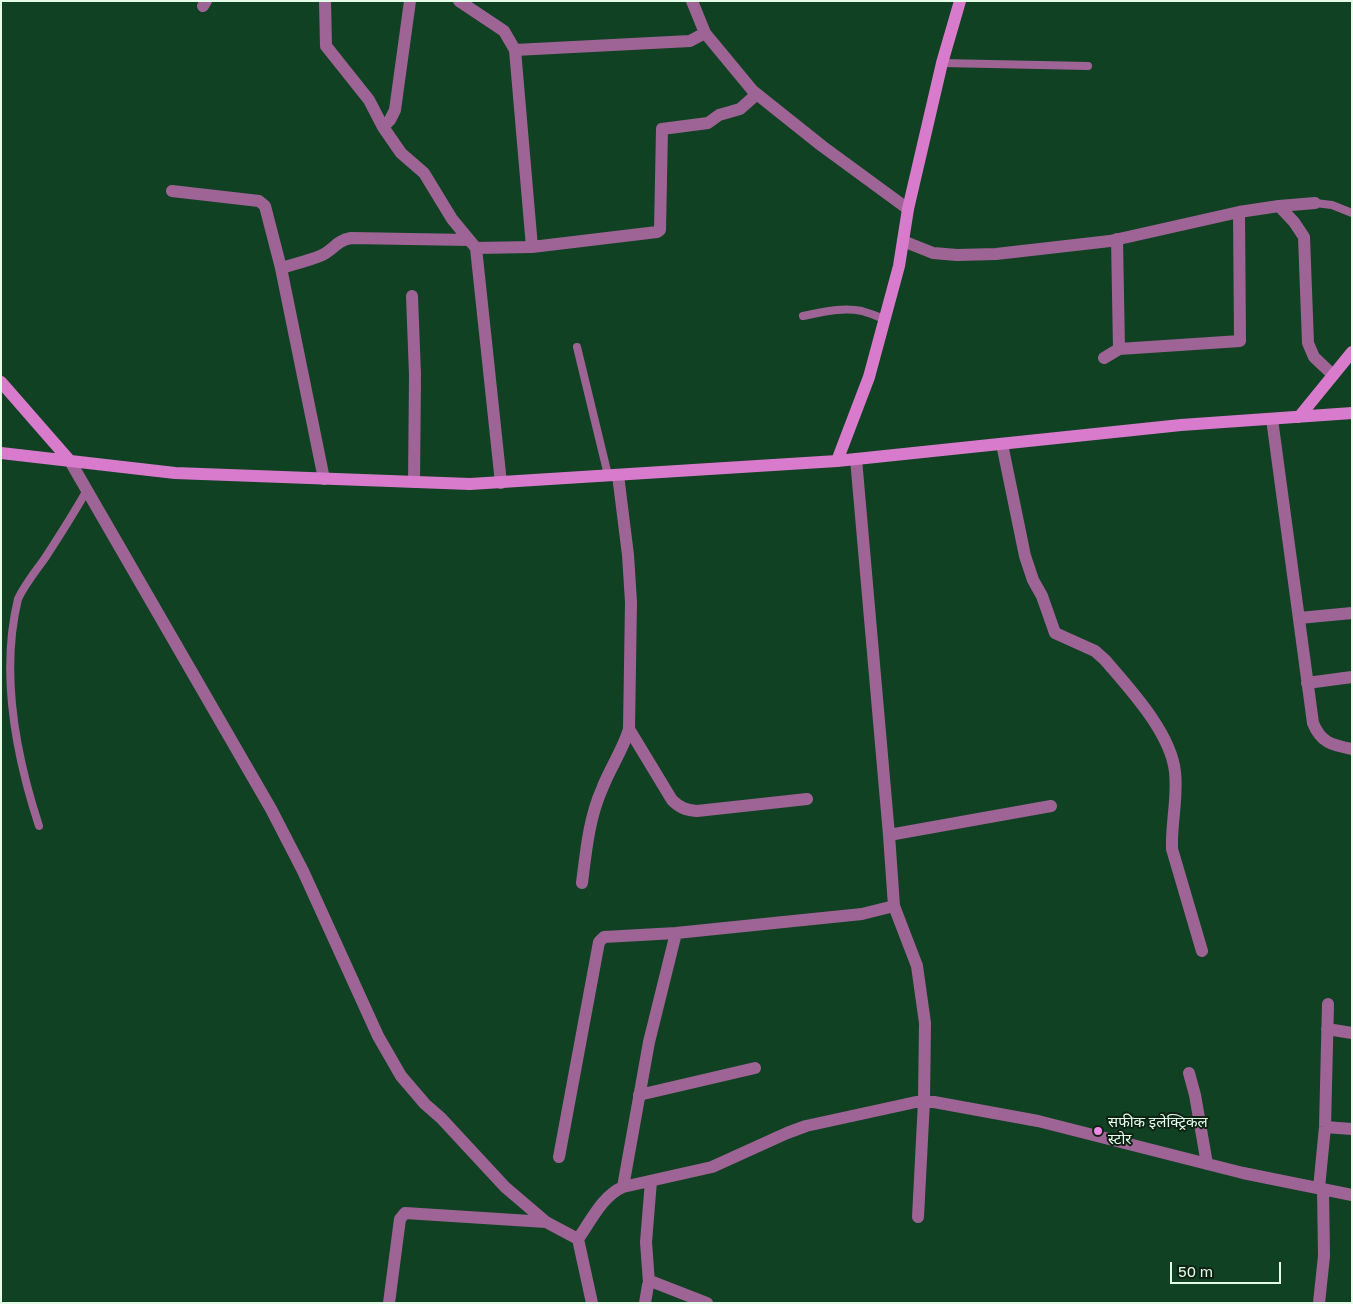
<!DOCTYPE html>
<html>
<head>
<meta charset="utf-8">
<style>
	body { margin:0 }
	#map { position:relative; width:1353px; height:1304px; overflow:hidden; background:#114123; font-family:"Golos Text",sans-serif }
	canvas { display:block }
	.frame { position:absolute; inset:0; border:2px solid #e3fde9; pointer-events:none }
	.scale { position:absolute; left:1170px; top:1262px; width:111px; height:22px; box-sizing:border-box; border:2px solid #e3fde9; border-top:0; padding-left:6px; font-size:15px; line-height:18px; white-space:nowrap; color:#e3fde9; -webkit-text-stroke:4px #0f2315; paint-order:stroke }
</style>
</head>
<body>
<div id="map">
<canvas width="1353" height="1304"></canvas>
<div class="frame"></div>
<div class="scale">50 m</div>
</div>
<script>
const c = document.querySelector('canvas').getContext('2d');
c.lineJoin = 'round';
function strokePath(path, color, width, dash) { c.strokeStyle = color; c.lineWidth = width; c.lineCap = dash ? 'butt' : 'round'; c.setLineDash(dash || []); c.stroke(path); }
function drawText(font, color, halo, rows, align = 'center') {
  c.font = font + ' "Golos Text","Noto Sans Devanagari",sans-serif'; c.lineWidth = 4; c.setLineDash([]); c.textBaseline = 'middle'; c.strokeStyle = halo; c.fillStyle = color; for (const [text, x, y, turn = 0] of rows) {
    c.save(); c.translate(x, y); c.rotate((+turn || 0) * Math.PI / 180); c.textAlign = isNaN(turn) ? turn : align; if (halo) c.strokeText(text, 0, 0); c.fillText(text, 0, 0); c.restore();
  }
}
strokePath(new Path2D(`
	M 942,63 L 1088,66
	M 1315,203 L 1332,205 L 1352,213
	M 803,316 C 822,312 843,307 862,311 C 869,313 877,316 884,319
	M 577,347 L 608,475
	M 39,826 C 15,753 0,673 18,599 C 25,584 36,571 45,558 C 60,535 74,513 87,490`), '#9f6496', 8);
strokePath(new Path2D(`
	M 325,1 L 326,46 L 369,100 L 383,127 L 401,153 L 424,173 L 452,219 L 476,248
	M 459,1 L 504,31 L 515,50
	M 692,1 L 705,33 L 753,91 L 822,146 L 908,209
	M 203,6 L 206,1
	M 383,127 L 390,120 L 395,110 L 410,1
	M 172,191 L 259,201 L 265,206 L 281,268 L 324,479
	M 1279,206 L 1294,222 L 1304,237 L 1308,343 L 1314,357 L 1333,375
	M 1117,239 L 1119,349 L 1240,341 L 1239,212
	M 903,241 L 933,253 L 957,255 L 996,254 L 1110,241 L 1239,212 L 1279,206 L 1315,203
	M 532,247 L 515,50 L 690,41 L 705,33
	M 281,268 C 294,264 308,261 320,256 C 333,251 335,241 351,238 L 469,240
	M 412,296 L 415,375 L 414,482
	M 1104,358 L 1119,349
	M 1272,419 L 1313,723 C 1321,743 1332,745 1352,749
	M 1002,444 L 1025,556 L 1033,580 L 1042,596 L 1055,633 L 1095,651 L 1105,660 C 1130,689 1171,733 1175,772 C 1178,798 1171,823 1172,849 L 1202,951
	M 70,461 L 271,809 L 303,871 L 378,1036 L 401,1076 L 425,1104 L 441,1118 L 505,1187 L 546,1222
	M 501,483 L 476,248 L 532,247 L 657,232 L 660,230 L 662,129 L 708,123 L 719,115 L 740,109 L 757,94
	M 1299,618 L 1352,613
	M 1307,683 L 1352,677
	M 629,729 L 672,800 C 680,808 686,810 697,811 L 807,799
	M 889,835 L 1051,806
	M 582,883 C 586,851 589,818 602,789 C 610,768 623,750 629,729 L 631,602 L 628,555 L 618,475
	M 894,906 L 917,966 L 925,1023 L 924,1101 L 918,1217
	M 1327,1029 L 1352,1033
	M 1189,1073 L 1195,1095 L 1207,1164
	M 639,1095 L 755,1068
	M 1325,1127 L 1352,1129
	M 559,1157 L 599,942 L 604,937 L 676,933 L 862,914 L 894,906 L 889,835 L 856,459
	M 623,1187 L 649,1042 L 676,933
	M 1319,1188 L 1325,1127 L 1328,1004
	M 649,1283 L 646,1242 L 651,1181
	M 389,1303 L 400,1219 L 405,1213 L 546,1222 L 578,1239
	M 592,1303 L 578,1239 C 591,1221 602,1196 623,1187 L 712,1167 L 787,1133 L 806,1126 L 916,1102 L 934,1102 L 1038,1121 L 1243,1173 L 1352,1195
	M 645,1303 L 648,1285 L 653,1282 L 707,1303
	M 1319,1303 L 1324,1256 L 1323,1189`), '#9f6496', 12);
strokePath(new Path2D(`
	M 1,382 L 70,461
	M 1299,417 L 1352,352
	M 1,453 L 175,473 L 470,484 L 837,461 L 1181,425 L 1352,413
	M 837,461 L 869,377 L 899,266 L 908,209 L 942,63 L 960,1`), '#d97bcc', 12);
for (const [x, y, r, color] of [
	[1098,1131,5,"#f987e9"]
]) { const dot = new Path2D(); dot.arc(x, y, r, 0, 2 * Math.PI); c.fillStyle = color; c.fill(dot); strokePath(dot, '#0f2315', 2); }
drawText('15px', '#e3fde9', '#0f2315', [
	["सफीक इलेक्ट्रिकल",1108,1122],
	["स्टोर",1108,1139]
], 'left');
</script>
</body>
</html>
